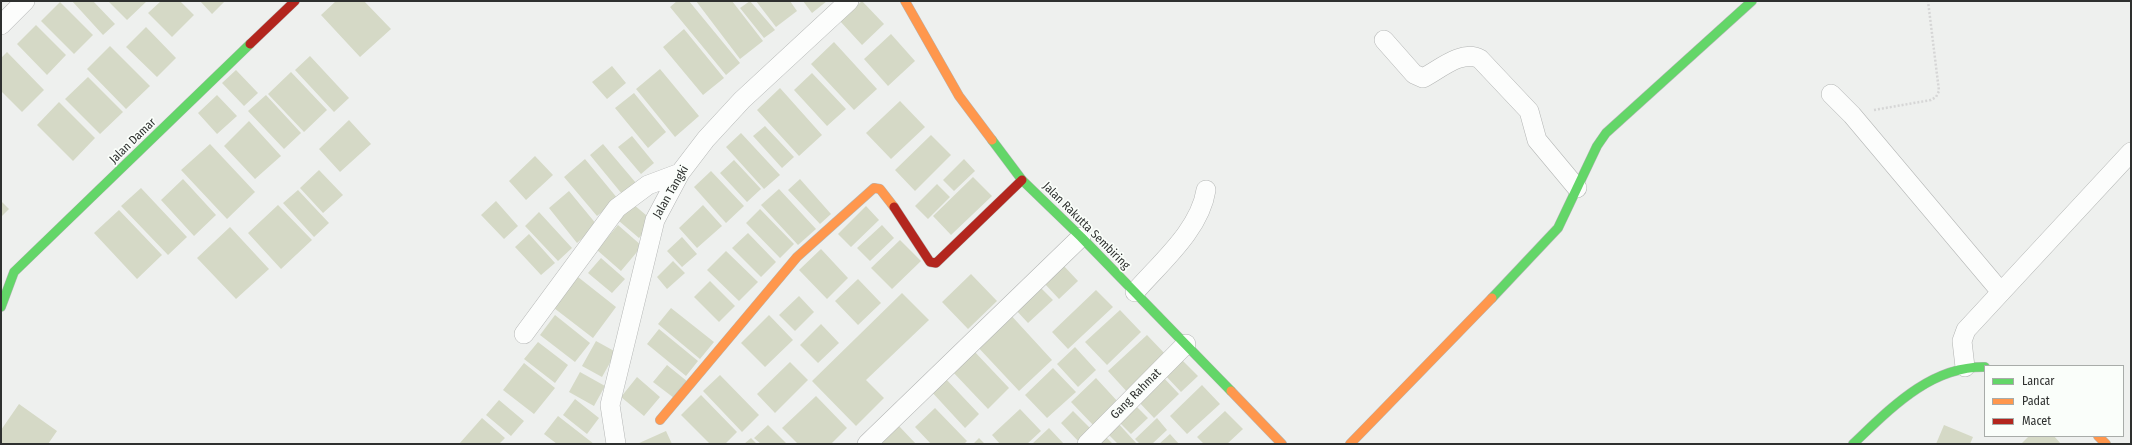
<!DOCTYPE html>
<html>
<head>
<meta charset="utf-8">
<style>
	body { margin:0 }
	#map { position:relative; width:2132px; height:445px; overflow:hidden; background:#eef0ee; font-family:"Fira Sans Condensed",sans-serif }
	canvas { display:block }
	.frame { position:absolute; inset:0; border:2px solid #2e302f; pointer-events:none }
	.legend { position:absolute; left:1984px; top:365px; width:140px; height:72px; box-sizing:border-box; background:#fafefa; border:1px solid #a8aca9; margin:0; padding:5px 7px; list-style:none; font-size:12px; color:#2e302f }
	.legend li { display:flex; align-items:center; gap:8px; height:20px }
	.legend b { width:20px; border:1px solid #a8aca9 }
</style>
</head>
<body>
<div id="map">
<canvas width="2132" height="445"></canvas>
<div class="frame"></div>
<ul class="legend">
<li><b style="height:5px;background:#63d668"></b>Lancar</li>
<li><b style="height:5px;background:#ff974d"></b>Padat</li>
<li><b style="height:5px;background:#b3261e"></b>Macet</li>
</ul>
</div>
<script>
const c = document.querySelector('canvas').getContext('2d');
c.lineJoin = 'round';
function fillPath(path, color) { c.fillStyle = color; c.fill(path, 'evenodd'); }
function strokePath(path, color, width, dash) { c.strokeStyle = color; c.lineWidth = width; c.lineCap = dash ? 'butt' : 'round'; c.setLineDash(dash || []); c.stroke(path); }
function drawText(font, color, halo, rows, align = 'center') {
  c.font = font + ' "Fira Sans Condensed",sans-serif'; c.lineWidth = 3.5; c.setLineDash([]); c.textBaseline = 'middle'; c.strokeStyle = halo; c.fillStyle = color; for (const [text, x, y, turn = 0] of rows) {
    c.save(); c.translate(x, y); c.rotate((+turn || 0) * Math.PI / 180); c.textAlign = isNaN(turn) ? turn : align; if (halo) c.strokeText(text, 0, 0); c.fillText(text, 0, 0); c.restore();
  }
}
fillPath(new Path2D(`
	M 72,1 L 93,1 L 115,24 L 103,35 Z
	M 108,1 L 147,1 L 127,20 Z
	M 161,1 L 180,1 L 194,15 L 172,37 L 148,13 Z
	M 200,1 L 225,1 L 212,14 Z
	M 336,1 L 364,1 L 391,29 L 360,57 L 321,15 Z
	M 677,1 L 689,1 L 740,63 L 726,75 L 670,7 Z
	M 696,1 L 732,1 L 763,41 L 740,59 Z
	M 750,1 L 775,30 L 764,38 L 740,8 Z
	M 756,1 L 790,1 L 797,11 L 776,27 Z
	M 803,1 L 827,1 L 812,13 Z
	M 862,1 L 884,24 L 862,45 L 840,21 Z
	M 60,2 L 93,35 L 74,54 L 41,21 Z
	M 36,25 L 66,55 L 47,75 L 17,44 Z
	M 146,27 L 176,58 L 157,77 L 126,47 Z
	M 684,29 L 724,78 L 703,95 L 663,47 Z
	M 891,34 L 915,61 L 888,86 L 864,59 Z
	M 834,42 L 877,89 L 854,110 L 811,64 Z
	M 110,46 L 150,86 L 126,109 L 87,69 Z
	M 7,52 L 44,90 L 22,112 L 1,91 L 1,58 Z
	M 310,56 L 349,98 L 334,112 L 295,70 Z
	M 612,66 L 626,83 L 607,99 L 592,82 Z
	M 660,69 L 699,116 L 675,137 L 636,89 Z
	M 236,70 L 258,93 L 244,106 L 222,83 Z
	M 291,72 L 327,110 L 304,132 L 268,94 Z
	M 812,73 L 846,109 L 827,126 L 794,90 Z
	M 88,77 L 123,112 L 100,134 L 65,99 Z
	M 780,88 L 822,135 L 799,156 L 757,110 Z
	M 634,93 L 666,132 L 648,148 L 615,108 Z
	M 217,95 L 237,116 L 217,134 L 198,113 Z
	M 266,95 L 301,133 L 284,149 L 248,111 Z
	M 900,101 L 925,127 L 891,159 L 866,133 Z
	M 59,102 L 95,138 L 73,161 L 37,125 Z
	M 349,120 L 371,144 L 340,172 L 319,149 Z
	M 249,121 L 281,156 L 255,179 L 224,146 Z
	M 765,126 L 794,157 L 782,168 L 753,136 Z
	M 741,133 L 780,175 L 764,189 L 726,147 Z
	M 931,135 L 951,155 L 915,191 L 895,170 Z
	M 632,136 L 654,163 L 641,174 L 618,147 Z
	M 210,144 L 255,192 L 227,219 L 181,170 Z
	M 603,144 L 636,183 L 622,194 L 590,155 Z
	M 535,156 L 553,175 L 526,200 L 509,181 Z
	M 585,159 L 618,199 L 597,216 L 564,177 Z
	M 964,159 L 975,171 L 954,191 L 943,180 Z
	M 734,160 L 761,189 L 747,202 L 720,173 Z
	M 319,170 L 343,195 L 323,213 L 300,188 Z
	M 711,171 L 744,206 L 726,223 L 694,187 Z
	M 973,177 L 992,196 L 951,235 L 933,216 Z
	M 183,179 L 216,215 L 194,236 L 161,200 Z
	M 800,179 L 831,214 L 820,224 L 788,190 Z
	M 937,184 L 950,197 L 928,219 L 915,206 Z
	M 141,188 L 187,237 L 168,255 L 121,206 Z
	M 779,189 L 816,229 L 798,245 L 761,205 Z
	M 298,190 L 329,223 L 314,237 L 283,203 Z
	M 569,191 L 597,225 L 577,243 L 549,208 Z
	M 1,201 L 9,209 L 1,217 Z
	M 496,201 L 518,226 L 504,239 L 481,215 Z
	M 633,204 L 653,221 L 639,238 L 619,221 Z
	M 278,205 L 312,240 L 281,269 L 248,233 Z
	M 703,205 L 722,226 L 697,248 L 679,228 Z
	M 866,206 L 879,220 L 851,247 L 838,234 Z
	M 760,209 L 794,244 L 780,258 L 746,223 Z
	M 119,210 L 162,255 L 137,279 L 94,233 Z
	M 539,212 L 572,248 L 558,261 L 525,226 Z
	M 618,225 L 642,246 L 621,271 L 597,250 Z
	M 882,225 L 894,238 L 870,261 L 857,248 Z
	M 230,227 L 269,269 L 236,299 L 197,258 Z
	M 748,233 L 776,262 L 761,277 L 732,248 Z
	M 529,234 L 555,263 L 541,275 L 515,247 Z
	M 682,237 L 697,254 L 682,267 L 667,251 Z
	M 900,240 L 921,261 L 892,289 L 871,268 Z
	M 821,249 L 848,278 L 827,299 L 799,270 Z
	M 726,251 L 758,282 L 739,301 L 707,270 Z
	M 601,258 L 625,279 L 612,293 L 588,273 Z
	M 673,261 L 685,273 L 667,289 L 657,277 Z
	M 1063,265 L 1078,281 L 1059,299 L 1044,283 Z
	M 971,274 L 997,301 L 968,329 L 942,302 Z
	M 578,277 L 616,307 L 593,338 L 554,308 Z
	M 858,279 L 881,303 L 858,325 L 835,301 Z
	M 710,281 L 735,306 L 719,322 L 694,297 Z
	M 1039,286 L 1053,300 L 1028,323 L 1015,309 Z
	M 1096,290 L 1113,307 L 1068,349 L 1052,332 Z
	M 902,293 L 929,320 L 866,380 L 884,398 L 856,426 L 812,381 Z
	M 799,296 L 814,312 L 795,331 L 779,315 Z
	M 671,308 L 714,342 L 700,359 L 658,324 Z
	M 1120,310 L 1141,332 L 1107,365 L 1085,342 Z
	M 1008,312 L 1052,360 L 1019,391 L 975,344 Z
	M 555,315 L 590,343 L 575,362 L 540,335 Z
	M 769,315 L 793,340 L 765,367 L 741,343 Z
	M 821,324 L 839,343 L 818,363 L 800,345 Z
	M 659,329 L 698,361 L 686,376 L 647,344 Z
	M 1147,335 L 1168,357 L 1129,394 L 1108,371 Z
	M 596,341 L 616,352 L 602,377 L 582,366 Z
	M 538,342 L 568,365 L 555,383 L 524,359 Z
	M 1075,347 L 1096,370 L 1078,387 L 1057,364 Z
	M 973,350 L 1009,388 L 988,409 L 952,371 Z
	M 1181,359 L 1198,376 L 1181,392 L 1164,374 Z
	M 790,362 L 808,380 L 775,413 L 757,394 Z
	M 524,363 L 555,388 L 534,414 L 503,390 Z
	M 667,365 L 688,382 L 674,398 L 653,382 Z
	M 1053,368 L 1076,392 L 1047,418 L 1025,395 Z
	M 580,372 L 605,386 L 594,406 L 569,392 Z
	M 720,375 L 759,415 L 742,432 L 703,391 Z
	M 1162,376 L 1179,394 L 1154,418 L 1137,400 Z
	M 637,377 L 660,397 L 644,416 L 621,397 Z
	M 944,377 L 979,414 L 965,428 L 930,390 Z
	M 1096,378 L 1119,403 L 1094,426 L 1071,402 Z
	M 1202,385 L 1220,404 L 1187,434 L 1170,416 Z
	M 701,395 L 737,432 L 725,444 L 710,444 L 681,415 Z
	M 816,396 L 847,428 L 831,444 L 798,444 L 782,428 Z
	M 575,399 L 599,418 L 587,434 L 563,415 Z
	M 499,400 L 524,421 L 511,436 L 486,415 Z
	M 19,404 L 57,431 L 48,444 L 1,444 L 1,430 Z
	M 1135,405 L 1148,418 L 1131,434 L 1118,421 Z
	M 935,408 L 967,441 L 964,444 L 931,444 L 915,427 Z
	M 1020,409 L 1041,431 L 1027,444 L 1000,444 L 992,435 Z
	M 1073,411 L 1091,429 L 1078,441 L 1061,423 Z
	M 1225,411 L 1243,429 L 1227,444 L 1204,444 L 1197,437 Z
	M 558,416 L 594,444 L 557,444 L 544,434 Z
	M 482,418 L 505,438 L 499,444 L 459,444 Z
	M 1157,418 L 1167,430 L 1152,444 L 1140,444 L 1135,439 Z
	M 1117,422 L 1137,444 L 1118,444 L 1106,432 Z
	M 768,425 L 787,444 L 761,444 L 754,438 Z
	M 1944,425 L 1973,437 L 1970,444 L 1936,444 Z
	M 899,426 L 916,444 L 884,444 L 882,442 Z
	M 1049,428 L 1064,444 L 1032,444 Z
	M 666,431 L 672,444 L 637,444 Z
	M 1102,433 L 1113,444 L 1091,444 Z
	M 1170,434 L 1179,444 L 1159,444 Z
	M 2029,436 L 2054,436 L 2061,444 L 2021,444 Z
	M 751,438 L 757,444 L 744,444 Z
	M 979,438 L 985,444 L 973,444 Z`), '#d5d9c6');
const street = new Path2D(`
	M 1,25 L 25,1
	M 1384,40 L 1414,74 L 1423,78 C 1439,70 1462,49 1480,59 L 1529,111 L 1537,140 L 1577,188
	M 1831,94 L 1852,115 L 2001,292
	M 1135,292 C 1160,263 1200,230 1206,190
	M 524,334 L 617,208 L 648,185 L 680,173
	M 1965,367 L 1962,341 L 1966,330 L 2131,152
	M 616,444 L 610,405 L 655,220 L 680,173 L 706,139 L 742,100 L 849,1
	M 867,444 L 1081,237
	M 1087,444 L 1186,344`);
const fast = new Path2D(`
	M 992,140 L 1022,180 L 1081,237 L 1231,391
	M 1492,298 L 1558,228 L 1597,146 L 1606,133 L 1752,1
	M 1,307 L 14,272 L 250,44
	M 1853,444 C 1890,409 1930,366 1985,367`);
const slow = new Path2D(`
	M 905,1 L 959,96 L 992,140
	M 1231,391 L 1282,444
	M 660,420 L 797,257 L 874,188 L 880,189 L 894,207
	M 2098,436 L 2106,444
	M 1350,444 L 1492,298`);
const jam = new Path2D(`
	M 250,44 L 295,1
	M 894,207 L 930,262 L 936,263 L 1022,180`);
strokePath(street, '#b3b5b4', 20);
strokePath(fast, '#b3b5b4', 10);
strokePath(slow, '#b3b5b4', 10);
strokePath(jam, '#b3b5b4', 10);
strokePath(new Path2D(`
	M 1874,110 L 1931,100 L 1936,97 L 1939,91 L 1928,1`), '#d6d6d6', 2.5, [2, 2]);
strokePath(street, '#fcfdfc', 19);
strokePath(fast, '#63d668', 9);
strokePath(slow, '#ff974d', 9);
strokePath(jam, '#b3261e', 9);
drawText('12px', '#2e302f', '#fafefa', [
	["Jalan Damar",133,141,-44],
	["Jalan Tangki",671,192,-60],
	["Jalan Rakutta Sembiring",1086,226,45],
	["Gang Rahmat",1136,394,-45]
]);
</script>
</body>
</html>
